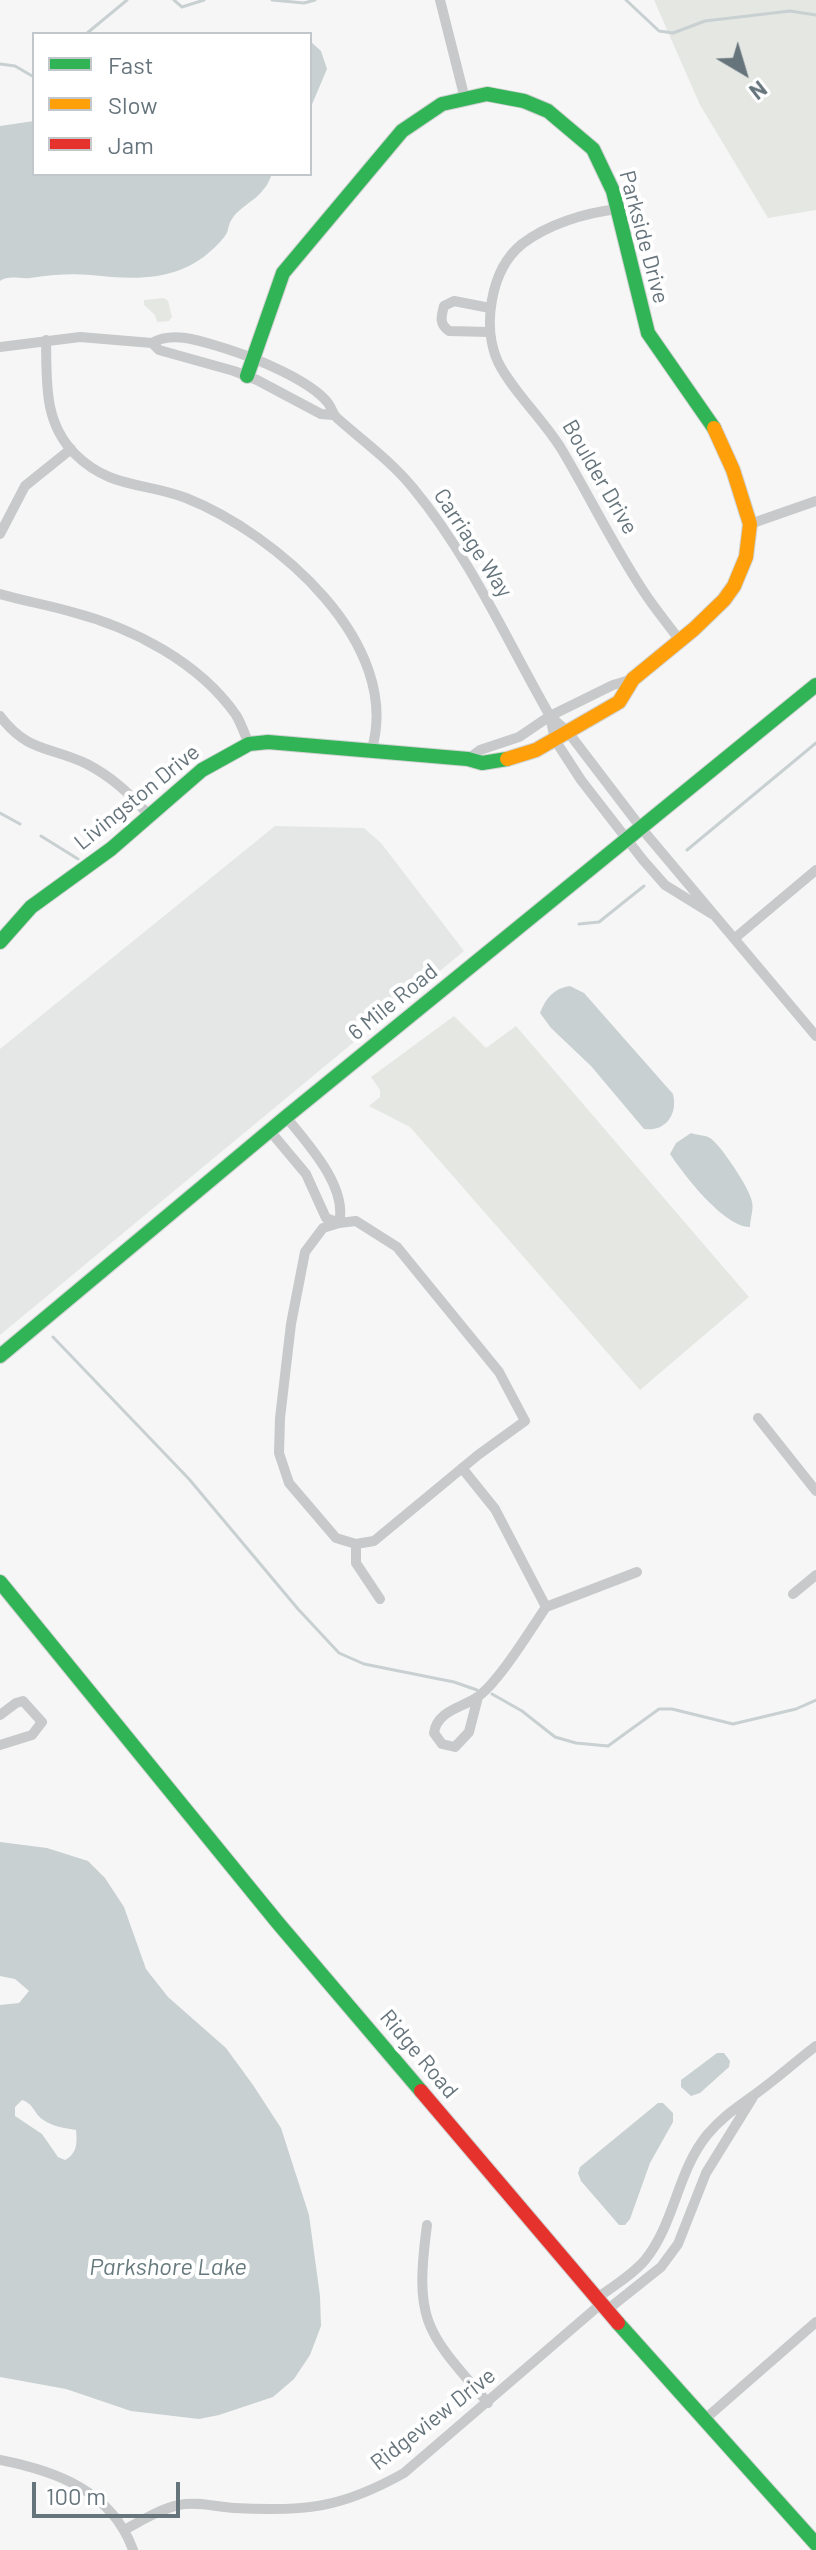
<!DOCTYPE html>
<html>
<head>
<meta charset="utf-8">
<style>
	body { margin:0 }
	#map { position:relative; width:816px; height:2550px; overflow:hidden; background:#f6f6f6; font-family:Barlow,sans-serif }
	canvas { display:block }
	.legend { position:absolute; left:32px; top:32px; width:280px; height:144px; box-sizing:border-box; background:#fff; border:2px solid #c2c7cb; margin:0; padding:10px 14px; list-style:none; font-size:24px; color:#66747c }
	.legend li { display:flex; align-items:center; gap:16px; height:40px }
	.legend b { width:40px; border:2px solid #c2c7cb }
	.north { position:absolute; left:704px; top:32px; width:80px; height:80px; -webkit-text-stroke:6px #fff; paint-order:stroke; rotate:142deg; font-size:22px; font-weight:700; line-height:32px; text-align:center; color:#66747c }
	.north::after { content:''; display:block; margin:auto; width:28px; height:36px; background:#66747c; clip-path:polygon(50% 0,100% 100%,50% 72%,0 100%) }
	.scale { position:absolute; left:32px; top:2482px; width:148px; height:36px; box-sizing:border-box; border:4px solid #66747c; border-top:0; padding-left:10px; font-size:24px; line-height:28px; white-space:nowrap; color:#66747c; -webkit-text-stroke:6px #fff; paint-order:stroke }
</style>
</head>
<body>
<div id="map">
<canvas width="816" height="2550"></canvas>
<ul class="legend">
<li><b style="height:10px;background:#30b455"></b>Fast</li>
<li><b style="height:10px;background:#ff9f0a"></b>Slow</li>
<li><b style="height:10px;background:#e5322d"></b>Jam</li>
</ul>
<div class="north">N</div>
<div class="scale">100 m</div>
</div>
<script>
const c = document.querySelector('canvas').getContext('2d');
c.lineJoin = 'round';
function fillPath(path, color) { c.fillStyle = color; c.fill(path, 'evenodd'); }
function strokePath(path, color, width, dash) { c.strokeStyle = color; c.lineWidth = width; c.lineCap = dash ? 'butt' : 'round'; c.setLineDash(dash || []); c.stroke(path); }
function drawText(font, color, halo, rows, align = 'center') {
  c.font = font + ' Barlow,sans-serif'; c.lineWidth = 8; c.setLineDash([]); c.textBaseline = 'middle'; c.strokeStyle = halo; c.fillStyle = color; for (const [text, x, y, turn = 0] of rows) {
    c.save(); c.translate(x, y); c.rotate((+turn || 0) * Math.PI / 180); c.textAlign = isNaN(turn) ? turn : align; if (halo) c.strokeText(text, 0, 0); c.fillText(text, 0, 0); c.restore();
  }
}
fillPath(new Path2D(`
	M 275,826 L 364,828 L 381,843 L 464,951 L 0,1335 L 0,1049 Z`), '#e5e6e6');
fillPath(new Path2D(`
	M 654,0 L 816,0 L 816,210 L 768,218 L 700,105 Z
	M 164,298 L 168,301 L 172,317 L 169,321 L 157,322 L 155,315 L 144,305 L 144,300 Z
	M 454,1016 L 486,1048 L 516,1026 L 749,1297 L 640,1390 L 410,1127 L 369,1106 L 380,1097 L 380,1090 L 371,1077 Z`), '#e5e7e3');
fillPath(new Path2D(`
	M 310,41 L 321,51 L 327,69 L 310,109 Z
	M 34,121 L 34,174 L 272,174 C 270,179 267,186 263,190 C 255,201 238,208 232,219 C 228,224 229,231 225,236 C 189,281 143,281 91,275 C 70,273 50,275 30,278 C 19,279 8,275 0,281 L 0,126 Z
	M 570,986 L 584,993 L 673,1094 C 678,1114 666,1132 644,1129 L 591,1066 L 551,1028 L 540,1013 C 545,999 554,988 570,986 Z
	M 691,1133 C 696,1135 706,1135 710,1138 C 720,1144 751,1190 752,1202 C 754,1209 750,1219 750,1227 C 724,1227 684,1175 670,1154 L 676,1143 Z
	M 0,1842 L 47,1848 L 88,1861 L 105,1878 L 124,1907 L 146,1969 L 168,1997 L 226,2048 L 253,2085 L 281,2128 L 309,2215 L 320,2296 L 321,2326 L 310,2355 L 294,2379 L 273,2397 L 219,2415 L 199,2419 L 131,2411 L 66,2389 L 0,2377 L 0,2005 L 19,2003 L 29,1991 L 15,1979 L 0,1976 ZM 22,2100 C 34,2104 33,2112 42,2119 C 53,2127 64,2128 76,2130 C 77,2142 78,2153 65,2160 L 58,2157 L 42,2134 L 15,2116 L 15,2107 Z
	M 717,2053 L 724,2053 L 730,2061 L 729,2067 L 700,2093 L 691,2096 L 681,2087 L 681,2080 Z
	M 658,2103 L 663,2103 L 673,2113 L 673,2122 L 650,2163 L 630,2219 L 625,2225 L 619,2225 L 581,2181 L 578,2173 L 580,2167 Z`), '#c8d0d2');
strokePath(new Path2D(`
	M 174,0 L 182,7 L 204,0
	M 272,0 L 304,3 L 315,0
	M 626,0 L 659,31 L 673,33 L 705,21 L 790,11 L 816,15
	M 86,34 L 127,0
	M 0,64 L 15,66 L 34,77
	M 0,813 L 20,824
	M 41,836 L 78,859
	M 687,850 L 816,743
	M 579,924 L 599,922 L 644,886
	M 53,1337 L 189,1479 L 298,1609 L 339,1653 L 364,1664 L 454,1682 L 477,1690
	M 492,1694 L 522,1711 L 555,1737 L 576,1743 L 608,1746 L 659,1709 L 672,1709 L 733,1724 L 796,1709 L 816,1700`), '#c8d0d2', 3);
const fast = new Path2D(`
	M 247,376 L 283,273 L 402,131 L 442,104 L 487,94 L 524,101 L 548,111 L 593,149 L 613,191 L 648,333 L 714,428
	M 0,942 L 31,907 L 111,849 L 202,770 L 249,744 L 268,742 L 468,759 L 482,763 L 507,759
	M 0,1356 L 286,1117 L 816,685
	M 0,1582 L 278,1923 L 421,2091
	M 618,2323 L 816,2544`);
const slow = new Path2D(`
	M 507,759 L 536,750 L 619,702 L 633,679 L 694,629 L 724,600 L 734,586 L 746,557 L 750,524 L 733,470 L 714,428`);
const jam = new Path2D(`
	M 421,2091 L 618,2323`);
strokePath(fast, '#d1d2d3', 16);
strokePath(slow, '#d1d2d3', 16);
strokePath(jam, '#d1d2d3', 16);
strokePath(new Path2D(`
	M 440,0 L 465,99
	M 617,209 C 585,213 548,224 522,244 C 490,270 482,327 498,362 C 513,392 544,420 562,450 C 590,497 614,547 644,592 C 655,609 668,624 680,641
	M 490,332 L 449,331 C 439,324 441,317 444,306 L 454,301 L 490,308
	M 46,340 C 47,381 43,422 75,454 C 110,489 145,482 186,498 C 275,533 405,644 371,752
	M 152,343 C 174,330 203,342 227,349 C 255,358 310,380 328,403 C 332,408 332,413 337,418 C 363,441 391,461 413,488 C 470,557 506,639 550,716 L 555,740 L 581,780 L 643,860 L 665,885 L 712,914
	M 0,347 L 80,337 L 152,343 L 159,350 L 234,371 L 257,380 L 321,414 L 333,415
	M 750,524 L 816,501
	M 0,534 L 25,486 L 71,449
	M 0,594 C 24,601 48,605 72,612 C 133,628 199,662 236,715 C 241,723 245,735 249,744
	M 0,716 C 28,753 50,746 87,764 C 112,777 132,795 150,817
	M 550,716 L 568,732 L 642,829 L 816,1036
	M 468,759 L 480,750 L 519,737 L 550,716 L 613,685 L 633,679
	M 735,938 L 816,870
	M 286,1117 C 308,1144 348,1187 339,1223
	M 270,1131 L 306,1174 L 326,1218 L 339,1223 L 356,1221 L 397,1247 L 499,1372 L 525,1421 L 478,1455 L 374,1541 L 356,1544 L 336,1538 L 289,1483 L 279,1453 L 280,1418 L 291,1324 L 305,1252 L 323,1228 L 339,1223
	M 758,1418 L 816,1491
	M 462,1468 L 495,1509 L 546,1607 C 531,1629 497,1685 476,1698 C 461,1708 437,1711 434,1733 L 442,1744 L 455,1747 L 469,1732 L 478,1697
	M 356,1544 L 356,1563 L 380,1599
	M 793,1594 L 816,1575
	M 546,1607 L 637,1572
	M 0,1715 L 16,1703 L 23,1701 L 42,1722 L 32,1735 L 0,1745
	M 427,2225 C 414,2323 426,2331 488,2403
	M 597,2298 C 614,2286 632,2275 645,2260 C 675,2223 677,2172 707,2135 C 721,2118 736,2108 754,2095 C 775,2080 795,2062 816,2046
	M 607,2310 L 661,2267 L 678,2244 L 706,2173 L 753,2097
	M 705,2419 L 816,2322
	M 0,2460 C 56,2471 112,2491 133,2550
	M 124,2530 C 141,2521 160,2509 179,2505 C 196,2501 217,2507 234,2508 C 305,2512 342,2508 404,2473 L 602,2303`), '#c7c9ca', 10);
strokePath(fast, '#30b455', 14);
strokePath(slow, '#ff9f0a', 14);
strokePath(jam, '#e5322d', 14);
drawText('22px', '#66747c', '#fff', [
	["Parkside Drive",644,237,75],
	["Boulder Drive",600,477,60],
	["Carriage Way",473,543,57],
	["Livingston Drive",137,797,-39],
	["6 Mile Road",393,1002,-39],
	["Ridge Road",419,2054,50],
	["Ridgeview Drive",433,2419,-38]
]);
drawText('italic 24px', '#667a7e', '#fff', [
	["Parkshore Lake",168,2267]
]);
</script>
</body>
</html>
